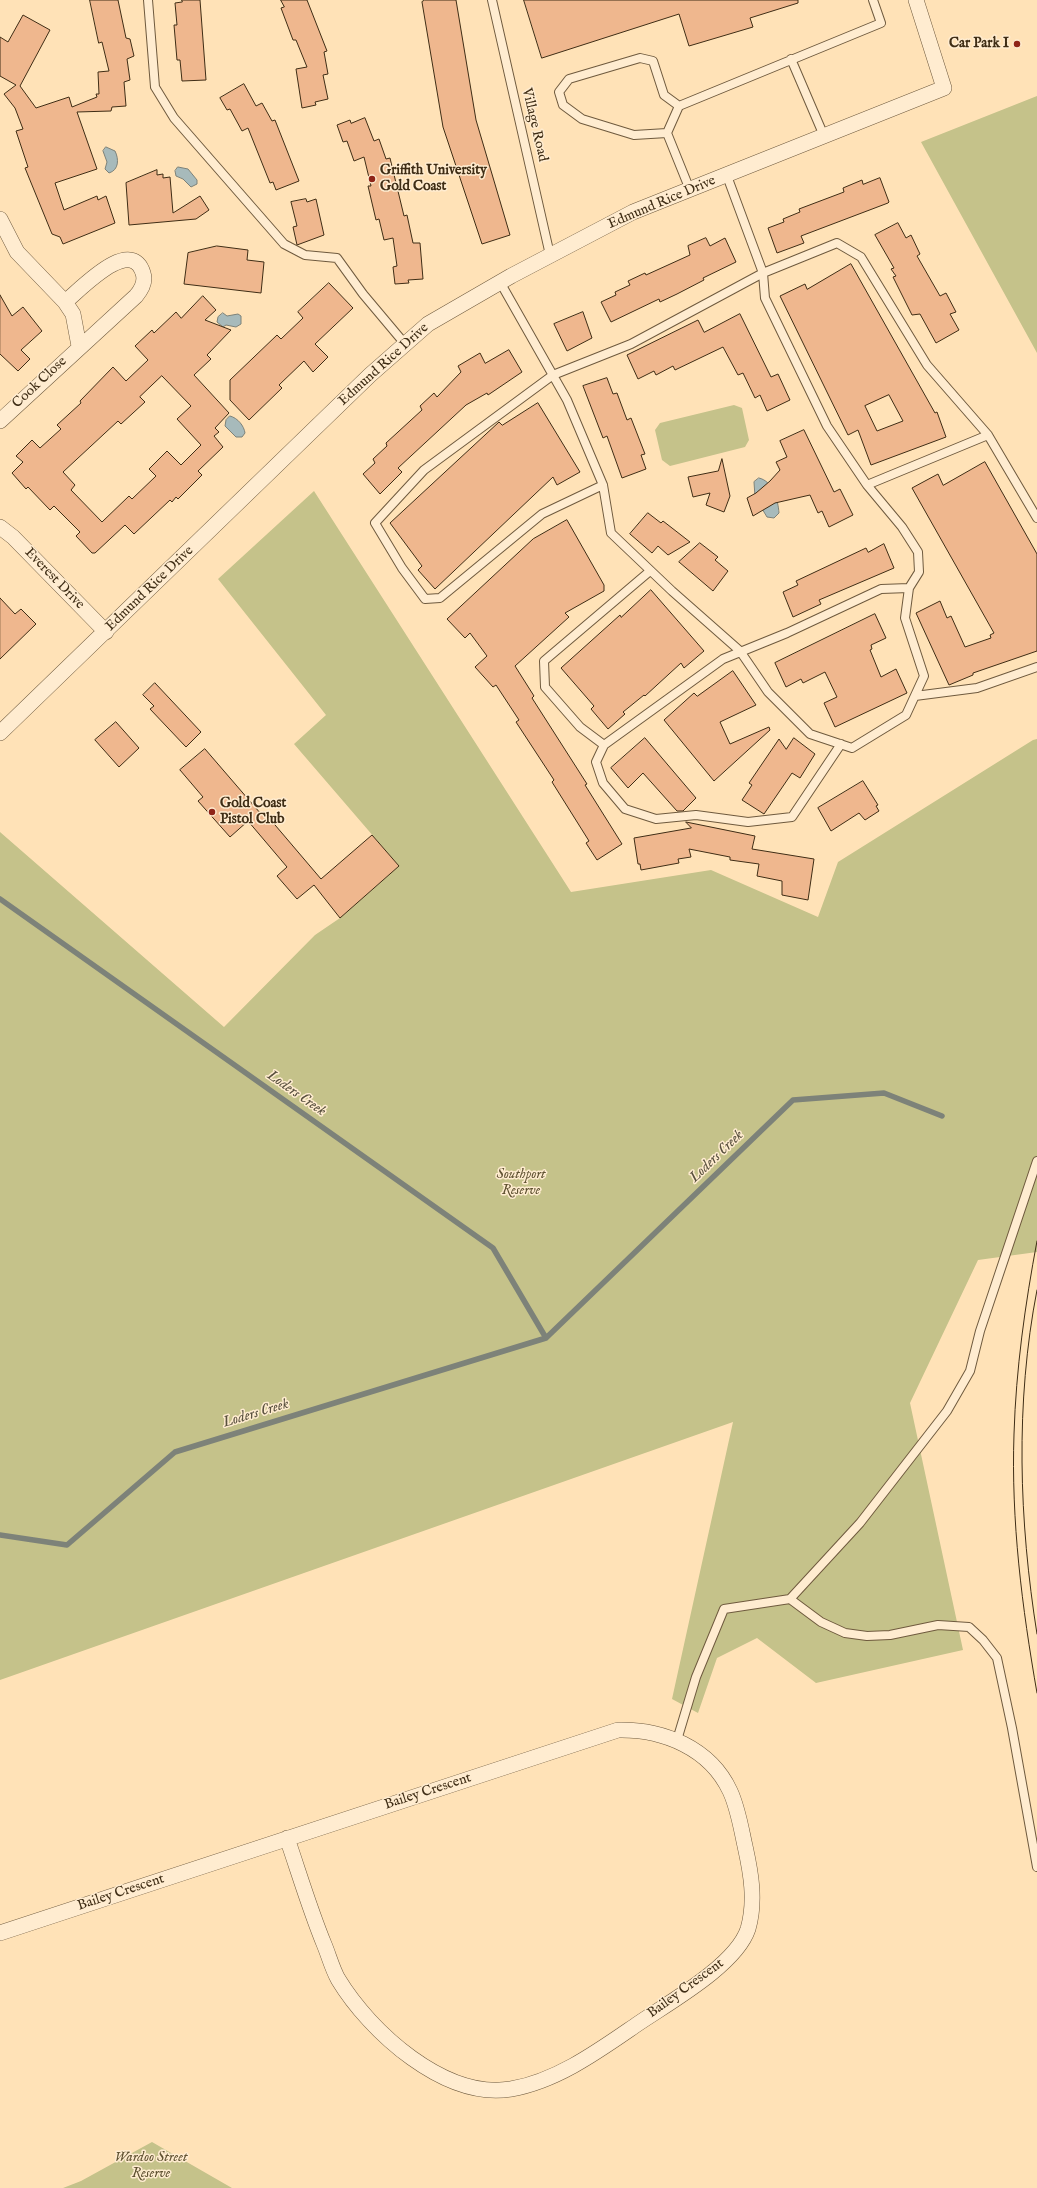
<!DOCTYPE html>
<html>
<head>
<meta charset="utf-8">
<style>
	body { margin:0 }
	canvas { display:block; background:#ffe2b7 }
</style>
</head>
<body>
<canvas width="1037" height="2188"></canvas>
<script>
const c = document.querySelector('canvas').getContext('2d');
c.lineJoin = 'round';
function fillPath(path, color) { c.fillStyle = color; c.fill(path, 'evenodd'); }
function strokePath(path, color, width, dash) { c.strokeStyle = color; c.lineWidth = width; c.lineCap = dash ? 'butt' : 'round'; c.setLineDash(dash || []); c.stroke(path); }
function drawText(font, color, halo, rows, align = 'center') {
  c.font = font + ' "IM FELL English",serif'; c.lineWidth = 3; c.setLineDash([]); c.textBaseline = 'middle'; c.strokeStyle = halo; c.fillStyle = color; for (const [text, x, y, turn = 0] of rows) {
    c.save(); c.translate(x, y); c.rotate((+turn || 0) * Math.PI / 180); c.textAlign = isNaN(turn) ? turn : align; if (halo) c.strokeText(text, 0, 0); c.fillText(text, 0, 0); c.restore();
  }
}
fillPath(new Path2D(`
	M 1037,96 L 1037,353 L 921,142 Z
	M 734,405 L 742,408 L 749,440 L 745,447 L 670,466 L 662,460 L 655,430 L 660,423 Z
	M 314,491 L 571,892 L 711,870 L 818,917 L 838,862 L 1033,740 L 1037,739 L 1037,1252 L 978,1260 L 910,1403 L 963,1650 L 816,1683 L 757,1638 L 717,1658 L 698,1713 L 672,1699 L 733,1422 L 0,1680 L 0,832 L 224,1027 L 315,935 L 340,918 L 399,866 L 294,744 L 326,715 L 218,579 Z
	M 152,2142 L 232,2188 L 63,2188 L 81,2181 Z`), '#c5c28a');
const water = new Path2D(`
	M 106,147 L 115,151 C 119,159 119,170 109,173 L 105,169 L 107,162 L 103,151 Z
	M 178,167 L 188,169 L 197,180 L 197,184 L 191,187 L 183,179 L 176,176 L 175,171 Z
	M 223,313 L 227,316 L 238,314 L 241,316 L 241,324 L 236,327 L 226,325 L 223,327 L 217,322 L 218,317 Z
	M 230,416 C 238,418 244,426 245,433 L 242,437 L 236,437 L 225,426 L 226,420 Z
	M 759,478 C 773,481 778,500 779,513 L 774,518 L 767,517 L 755,497 L 754,482 Z`);
fillPath(water, '#a7babb');
strokePath(water, '#7d8279', 1);
strokePath(new Path2D(`
	M 0,899 L 493,1248 L 546,1338
	M 0,1535 L 67,1545 L 175,1452 L 546,1338 L 793,1100 L 884,1093 L 942,1116`), '#7d8279', 5.5);
const building = new Path2D(`
	M 90,0 L 118,0 L 126,38 L 130,39 L 134,56 L 127,59 L 130,80 L 124,82 L 126,106 L 112,107 L 111,111 L 77,112 L 97,169 L 55,183 L 64,210 L 97,196 L 98,200 L 106,196 L 115,223 L 63,244 L 60,237 L 52,234 L 25,168 L 28,167 L 16,131 L 23,129 L 15,108 L 4,94 L 16,85 L 0,76 L 0,37 L 8,42 L 23,15 L 50,30 L 20,86 L 36,108 L 69,97 L 72,107 L 97,97 L 96,94 L 99,94 L 98,72 L 109,71 L 102,42 L 99,43 Z
	M 182,0 L 200,0 L 206,80 L 182,81 L 180,60 L 177,60 L 174,25 L 177,25 L 175,3 L 182,2 Z
	M 281,0 L 307,0 L 327,51 L 324,52 L 328,74 L 323,75 L 328,99 L 315,102 L 316,105 L 302,108 L 296,69 L 307,67 L 296,40 L 293,40 L 281,8 L 284,7 Z
	M 425,0 L 456,0 L 476,120 L 510,235 L 482,244 L 443,127 L 422,2 Z
	M 524,0 L 798,0 L 798,3 L 750,18 L 753,27 L 689,46 L 679,14 L 542,58 Z
	M 244,84 L 256,106 L 262,103 L 272,121 L 275,120 L 299,181 L 276,190 L 273,182 L 270,183 L 248,128 L 242,131 L 230,109 L 227,110 L 220,98 Z
	M 365,118 L 374,141 L 379,139 L 386,159 L 390,158 L 404,216 L 407,215 L 413,243 L 420,243 L 423,279 L 408,280 L 409,283 L 395,284 L 393,267 L 397,266 L 393,238 L 384,240 L 379,219 L 376,220 L 368,186 L 371,186 L 364,157 L 354,161 L 347,141 L 343,142 L 337,125 L 350,120 L 351,123 Z
	M 157,170 L 157,175 L 163,174 L 163,178 L 170,177 L 173,213 L 200,196 L 209,210 L 196,219 L 129,225 L 126,183 Z
	M 880,178 L 889,202 L 888,203 L 801,236 L 804,243 L 777,253 L 768,228 L 784,222 L 783,219 L 800,212 L 799,209 L 844,192 L 843,188 L 862,180 L 863,184 Z
	M 306,199 L 307,202 L 316,199 L 324,235 L 297,245 L 293,227 L 297,226 L 291,202 Z
	M 898,223 L 906,238 L 911,235 L 920,254 L 917,256 L 940,296 L 946,293 L 956,312 L 950,314 L 959,330 L 936,343 L 920,314 L 912,315 L 893,277 L 896,276 L 891,269 L 894,268 L 875,235 Z
	M 706,238 L 710,246 L 725,238 L 736,262 L 703,278 L 704,280 L 677,294 L 660,302 L 659,299 L 611,322 L 601,302 L 616,295 L 615,292 L 630,285 L 628,281 L 645,273 L 646,275 L 690,255 L 688,246 Z
	M 217,246 L 248,250 L 247,260 L 264,262 L 261,293 L 184,284 L 188,253 Z
	M 851,264 L 935,413 L 937,412 L 946,437 L 871,465 L 858,430 L 848,435 L 780,296 L 805,284 L 807,289 ZM 889,395 L 903,421 L 877,431 L 865,406 Z
	M 329,283 L 353,308 L 315,344 L 328,357 L 313,372 L 304,361 L 279,385 L 282,388 L 249,420 L 230,400 L 230,380 L 277,335 L 281,339 L 303,318 L 298,312 Z
	M 0,295 L 12,316 L 23,307 L 42,331 L 21,350 L 30,359 L 18,371 L 0,354 Z
	M 203,296 L 216,310 L 205,320 L 231,330 L 207,355 L 211,359 L 194,375 L 229,413 L 215,428 L 219,432 L 214,436 L 223,447 L 198,471 L 202,475 L 178,499 L 176,497 L 172,502 L 170,500 L 134,534 L 125,525 L 95,553 L 92,553 L 76,536 L 80,532 L 54,506 L 50,510 L 28,487 L 26,489 L 12,473 L 23,462 L 16,456 L 32,440 L 40,448 L 61,429 L 57,425 L 81,403 L 80,401 L 113,367 L 126,381 L 148,360 L 135,346 L 152,330 L 154,333 L 176,312 L 181,318 ZM 162,376 L 191,406 L 177,419 L 201,445 L 181,465 L 167,451 L 149,469 L 156,476 L 132,499 L 129,496 L 102,522 L 71,490 L 75,485 L 63,472 L 118,421 L 121,424 L 145,402 L 140,397 Z
	M 583,312 L 592,338 L 567,351 L 554,324 Z
	M 740,314 L 771,377 L 778,374 L 790,400 L 767,411 L 760,395 L 755,398 L 743,373 L 738,375 L 723,347 L 675,370 L 673,366 L 656,375 L 654,371 L 638,379 L 627,355 L 698,320 L 704,332 Z
	M 509,350 L 522,372 L 488,395 L 487,393 L 466,405 L 398,468 L 402,472 L 380,494 L 363,474 L 375,463 L 373,459 L 387,446 L 386,443 L 422,410 L 420,406 L 434,393 L 437,397 L 461,372 L 458,366 L 480,353 L 485,363 Z
	M 607,378 L 613,394 L 617,393 L 627,420 L 631,418 L 645,454 L 641,455 L 646,469 L 622,478 L 607,436 L 603,438 L 583,386 Z
	M 538,403 L 580,472 L 557,485 L 553,477 L 435,589 L 418,570 L 422,566 L 390,523 L 499,422 L 502,425 Z
	M 804,430 L 834,492 L 840,489 L 853,515 L 829,527 L 822,511 L 818,513 L 810,495 L 775,503 L 753,516 L 747,498 L 756,493 L 770,481 L 780,470 L 776,462 L 787,457 L 780,441 Z
	M 722,459 L 730,496 L 724,512 L 706,505 L 710,493 L 693,497 L 688,477 L 718,471 Z
	M 985,462 L 1037,554 L 1037,651 L 973,673 L 973,675 L 949,685 L 916,613 L 940,601 L 947,618 L 951,616 L 965,647 L 991,638 L 990,635 L 994,633 L 912,488 L 938,474 L 943,485 Z
	M 648,513 L 661,523 L 663,521 L 690,542 L 668,555 L 658,546 L 652,553 L 630,534 Z
	M 567,520 L 604,585 L 604,591 L 565,613 L 569,617 L 515,666 L 534,696 L 532,698 L 587,784 L 585,785 L 622,844 L 597,860 L 586,843 L 589,841 L 552,782 L 554,780 L 516,722 L 519,720 L 496,685 L 493,687 L 475,667 L 487,656 L 470,633 L 465,638 L 447,619 L 533,539 Z
	M 700,543 L 718,557 L 715,560 L 728,571 L 713,591 L 679,562 Z
	M 884,544 L 894,568 L 819,600 L 821,604 L 793,617 L 783,592 L 798,585 L 796,581 L 866,548 L 868,552 Z
	M 651,590 L 704,651 L 684,668 L 681,663 L 645,696 L 644,695 L 623,712 L 625,714 L 608,729 L 591,709 L 594,706 L 561,668 L 620,615 L 621,617 Z
	M 0,598 L 15,614 L 21,609 L 36,624 L 0,659 Z
	M 875,614 L 886,638 L 871,645 L 872,649 L 870,650 L 881,677 L 896,669 L 907,693 L 835,727 L 824,703 L 837,697 L 825,672 L 803,683 L 801,679 L 786,687 L 775,663 Z
	M 733,671 L 756,705 L 720,722 L 730,744 L 769,727 L 770,730 L 714,781 L 664,720 L 694,693 L 697,696 Z
	M 155,683 L 201,732 L 186,747 L 150,709 L 154,706 L 143,695 Z
	M 116,722 L 139,748 L 119,767 L 95,740 Z
	M 645,738 L 696,798 L 683,811 L 677,811 L 643,773 L 628,788 L 611,768 Z
	M 794,738 L 815,754 L 800,778 L 792,773 L 764,814 L 742,800 L 752,785 L 749,783 L 779,739 L 786,749 Z
	M 205,749 L 261,814 L 264,812 L 321,879 L 372,835 L 399,866 L 340,918 L 314,885 L 297,899 L 277,876 L 287,867 L 248,821 L 230,837 L 198,801 L 203,797 L 180,770 Z
	M 863,781 L 878,805 L 876,806 L 879,811 L 865,820 L 859,813 L 831,831 L 818,808 Z
	M 686,822 L 755,836 L 752,849 L 814,859 L 808,900 L 782,895 L 782,881 L 757,876 L 759,864 L 730,860 L 730,857 L 689,849 L 691,857 L 678,859 L 679,863 L 641,870 L 640,864 L 638,864 L 634,838 L 691,828 Z`);
fillPath(building, '#efb78e');
strokePath(building, '#3f2d15', 1);
const service = new Path2D(`
	M 148,0 L 155,87 L 174,118 L 284,244 L 305,255 L 337,258 L 363,294 L 405,344
	M 492,0 L 550,255
	M 791,59 L 824,136
	M 667,133 L 634,135 L 582,119 L 563,105 L 559,92 L 569,79 L 640,58 L 653,61 L 664,95 L 679,106
	M 690,190 L 667,133 L 679,106 L 881,23 L 873,0
	M 500,282 L 567,400 L 603,485 L 611,533 L 672,591 L 740,651 L 768,692 L 810,734 L 852,748 L 906,715 L 924,676 L 905,618 L 909,588 L 919,572 L 918,552 L 902,527 L 867,485 L 827,426 L 765,298 L 763,273 L 727,176
	M 603,485 L 542,514 L 440,598 L 425,599 L 402,568 L 375,523 L 424,470 L 553,375 L 631,344 L 763,273 L 837,243 L 861,257 L 927,365 L 988,435 L 1037,518
	M 867,485 L 988,435
	M 650,571 L 544,661 L 545,687 L 580,727 L 604,745 L 723,659 L 787,633 L 881,589 L 909,588
	M 915,696 L 977,688 L 1037,667
	M 604,745 L 596,762 L 603,783 L 625,809 L 656,819 L 696,815 L 748,822 L 792,817 L 841,744
	M 790,1599 L 821,1622 L 845,1633 L 867,1636 L 890,1635 L 938,1625 L 969,1627 L 983,1640 L 997,1658 L 1012,1728 L 1037,1867
	M 677,1740 L 696,1677 L 724,1609 L 790,1599 L 860,1523 L 947,1411 L 970,1371 L 980,1331 L 1037,1161`);
const minor = new Path2D(`
	M 0,219 L 17,252 L 65,302 L 73,314 L 79,346
	M 0,421 L 136,296 C 142,289 146,282 143,273 C 131,235 80,290 65,302
	M 0,527 L 13,537 L 106,632
	M 0,733 L 370,375 L 428,324 L 511,276 L 633,212 L 944,88 L 916,0
	M 0,1933 L 618,1730 C 663,1729 710,1748 730,1791 C 738,1808 741,1828 745,1846 C 751,1873 756,1901 748,1929 C 736,1965 670,2002 639,2023 C 601,2049 558,2081 511,2089 C 445,2100 370,2032 338,1979 C 332,1968 329,1956 324,1944 C 310,1910 299,1873 287,1838`);
strokePath(service, '#6f5a3e', 10);
strokePath(minor, '#6f5a3e', 16);
strokePath(service, '#ffecd0', 8);
strokePath(minor, '#ffecd0', 15);
strokePath(new Path2D(`
	M 1037,1241 C 1025,1305 1016,1369 1014,1434 C 1011,1521 1022,1607 1037,1693
	M 1037,1290 C 1015,1403 1019,1521 1037,1634`), '#3f2d15', 1);
for (const [x, y, r, color] of [
	[1017,44,4,"#8f2418"],
	[372,179,4,"#8f2418"],
	[212,812,4,"#8f2418"]
]) { const dot = new Path2D(); dot.arc(x, y, r, 0, 2 * Math.PI); c.fillStyle = color; c.fill(dot); strokePath(dot, '#ffecd0', 1.5); }
drawText('bold 14px', '#3f2d15', '#ffecd0', [
	["Car Park I",1009,44,"right"],
	["Griffith University",380,171],
	["Gold Coast",380,187],
	["Gold Coast",220,804],
	["Pistol Club",220,820]
], 'left');
drawText('14px', '#3f2d15', '#ffecd0', [
	["Village Road",534,125,77],
	["Edmund Rice Drive",662,203,-23],
	["Edmund Rice Drive",384,365,-42],
	["Cook Close",40,383,-43],
	["Everest Drive",54,579,46],
	["Edmund Rice Drive",150,589,-44],
	["Bailey Crescent",428,1792,-18],
	["Bailey Crescent",121,1893,-18],
	["Bailey Crescent",686,1989,-36]
]);
drawText('italic 14px', '#605232', '#ffecd0', [
	["Southport",521,1175],
	["Reserve",521,1191],
	["Wardoo Street",151,2158],
	["Reserve",151,2174]
]);
drawText('italic 15px', '#59503e', '#ffecd0', [
	["Loders Creek",296,1094,35],
	["Loders Creek",717,1157,-44],
	["Loders Creek",256,1414,-17]
]);
</script>
</body>
</html>
